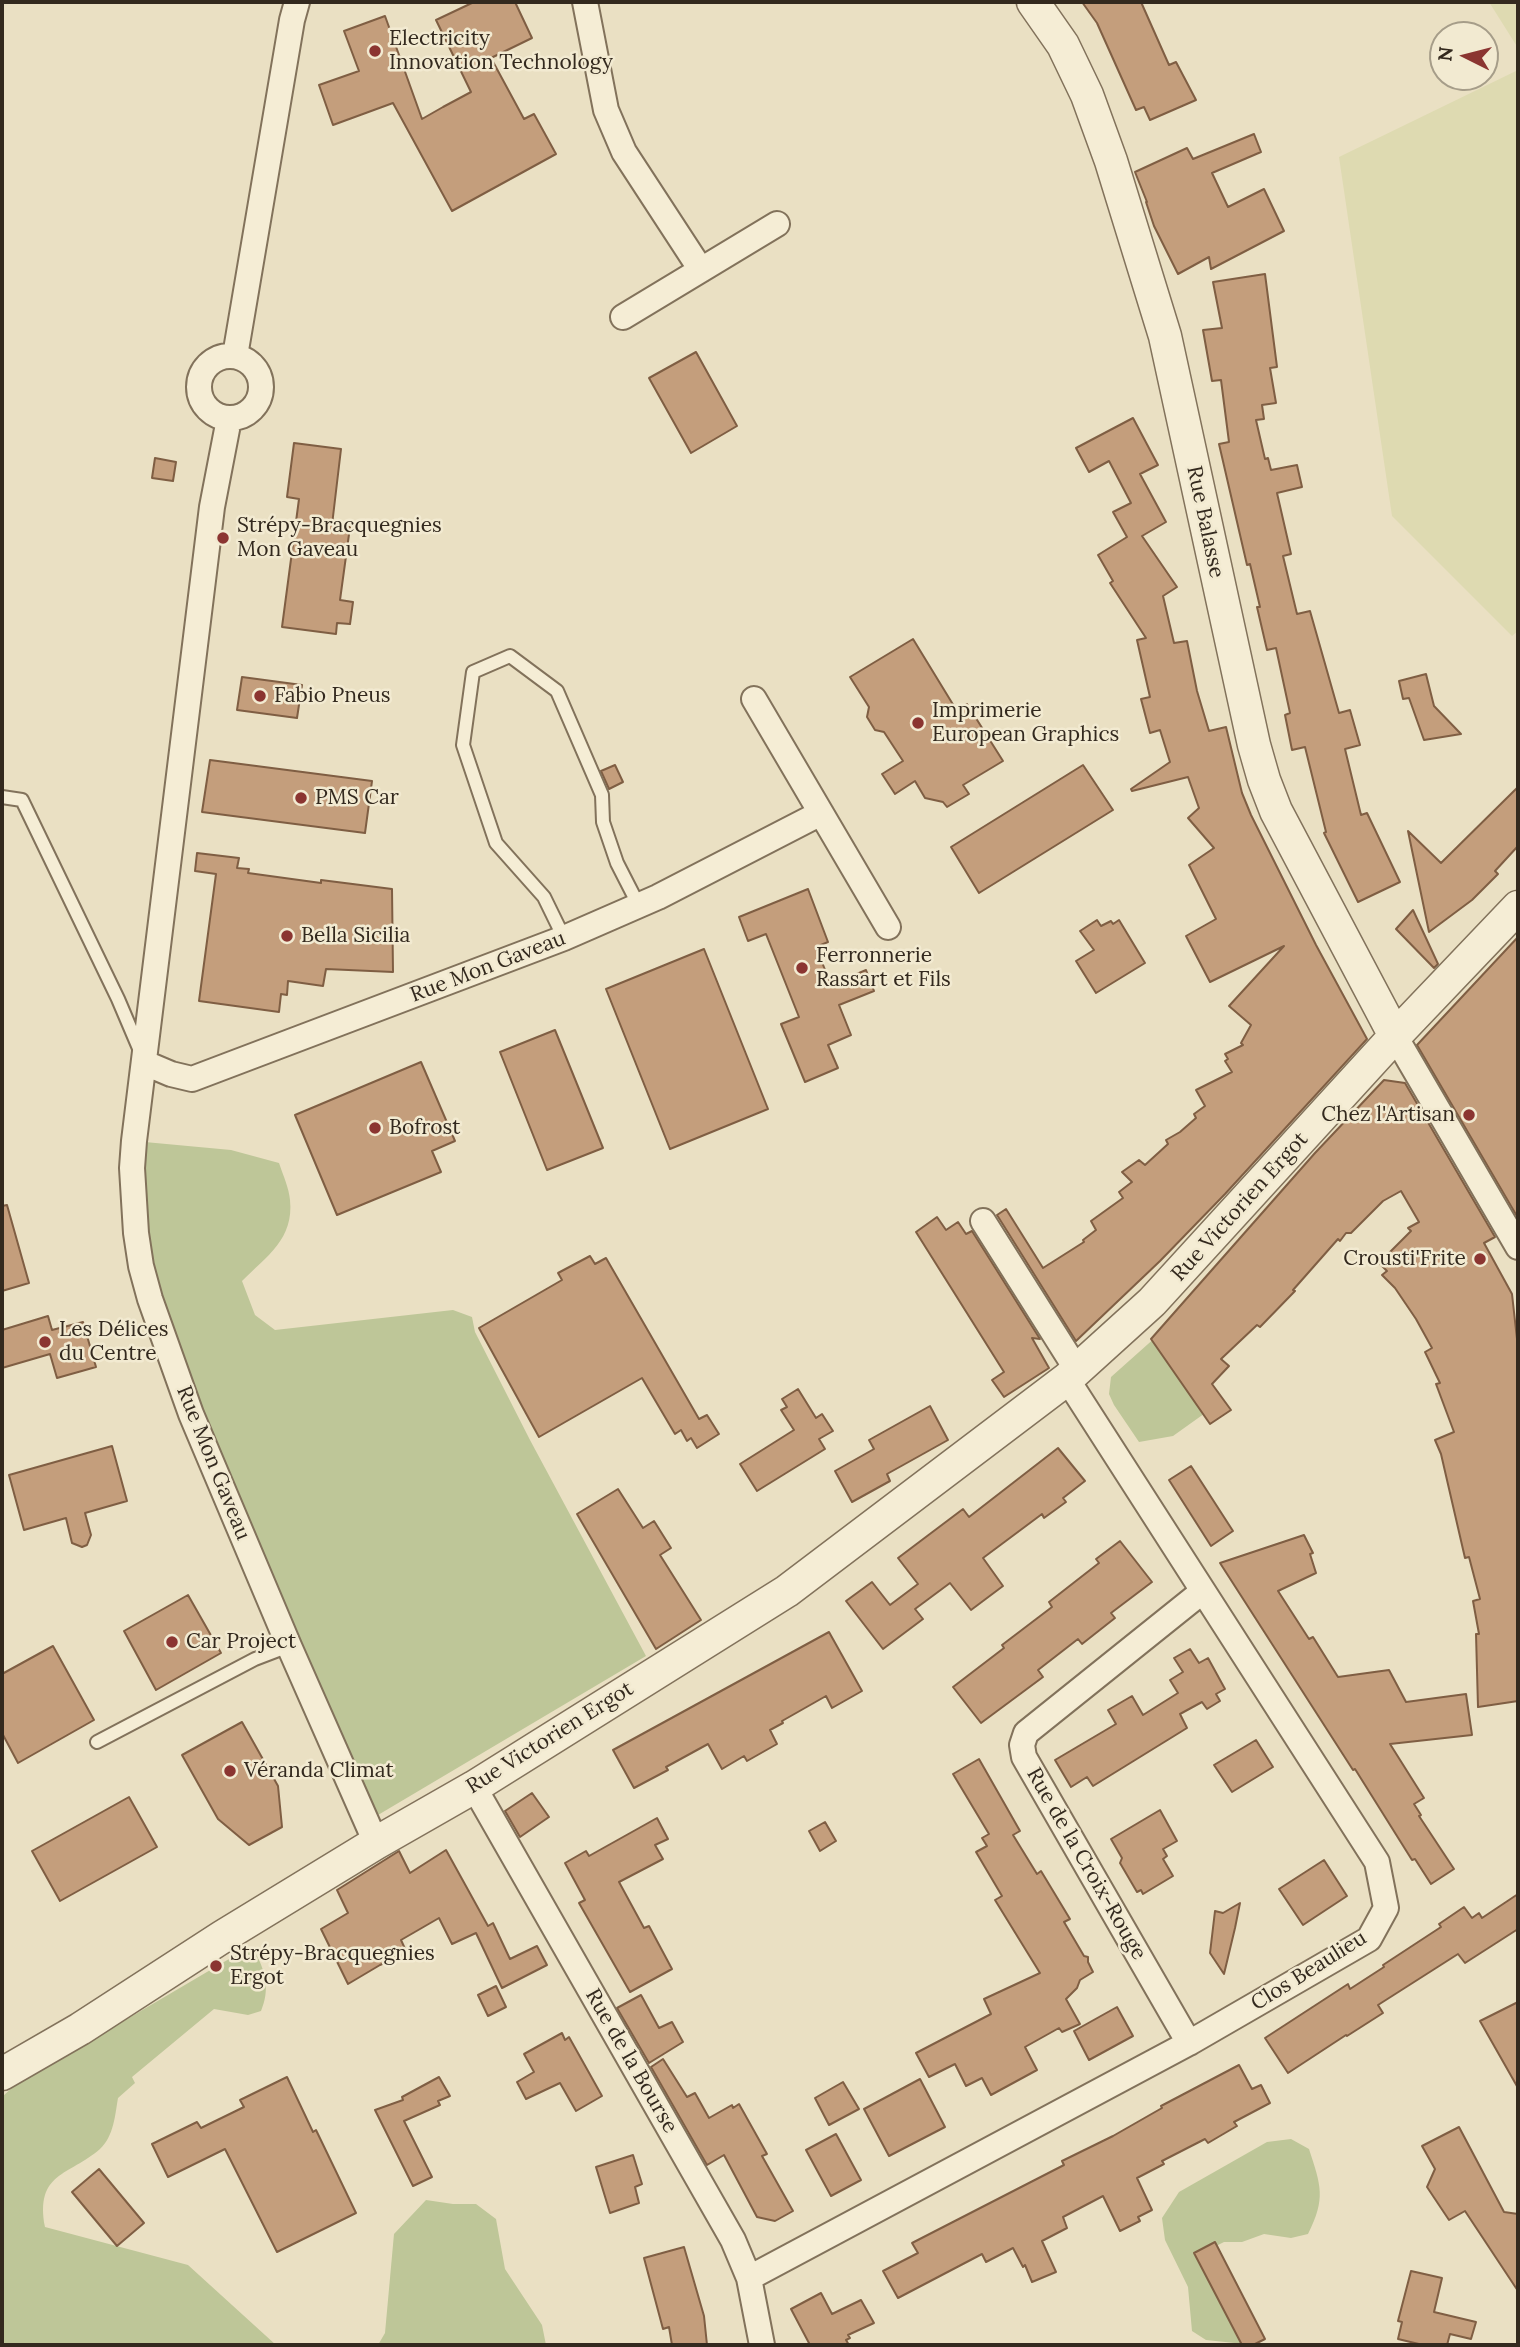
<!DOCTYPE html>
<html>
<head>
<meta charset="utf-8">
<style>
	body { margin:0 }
	#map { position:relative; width:1520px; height:2347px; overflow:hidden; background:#eae0c3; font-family:Lora,serif }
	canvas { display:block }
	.frame { position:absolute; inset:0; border:4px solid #33291e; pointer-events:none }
	.north { position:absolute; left:1429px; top:21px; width:70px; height:70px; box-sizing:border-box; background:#f2ead1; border:2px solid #a69d89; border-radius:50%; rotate:276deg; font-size:19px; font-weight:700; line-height:28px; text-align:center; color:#33291e }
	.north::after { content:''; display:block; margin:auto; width:24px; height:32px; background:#8b3531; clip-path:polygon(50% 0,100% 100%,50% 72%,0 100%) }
</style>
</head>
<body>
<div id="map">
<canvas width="1520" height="2347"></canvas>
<div class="frame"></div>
<div class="north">N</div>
</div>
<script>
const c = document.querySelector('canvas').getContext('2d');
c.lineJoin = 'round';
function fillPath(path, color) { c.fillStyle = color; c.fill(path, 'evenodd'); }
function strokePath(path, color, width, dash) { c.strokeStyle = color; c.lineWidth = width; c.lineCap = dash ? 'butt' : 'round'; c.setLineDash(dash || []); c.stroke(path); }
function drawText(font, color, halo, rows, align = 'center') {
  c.font = font + ' Lora,serif'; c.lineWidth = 5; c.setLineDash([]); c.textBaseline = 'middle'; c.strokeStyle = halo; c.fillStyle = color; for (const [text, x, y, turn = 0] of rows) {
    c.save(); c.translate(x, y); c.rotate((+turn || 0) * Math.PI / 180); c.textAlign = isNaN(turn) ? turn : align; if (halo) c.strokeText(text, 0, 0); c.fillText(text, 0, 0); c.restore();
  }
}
fillPath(new Path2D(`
	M 1489,2 L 1518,2 L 1518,48 Z
	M 1518,70 L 1518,631 L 1512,636 L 1392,516 L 1339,157 Z`), '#dedab1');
fillPath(new Path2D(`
	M 134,1141 L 231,1150 L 279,1163 C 283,1175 289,1188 290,1200 C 294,1239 267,1256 242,1281 L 255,1315 L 275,1330 L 453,1310 L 472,1317 L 475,1332 L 530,1440 L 646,1656 L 378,1815 L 376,1843 L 150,1299 Z
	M 1157,1336 L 1208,1411 L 1173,1436 L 1139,1442 L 1114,1405 L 1109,1394 L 1111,1377 Z
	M 246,1949 L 255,1952 C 266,1972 270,1990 261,2011 L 248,2015 L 214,2009 L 132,2077 L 135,2083 L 118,2098 C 115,2115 114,2136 100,2149 C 69,2176 35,2172 45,2227 L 188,2265 L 276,2345 L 2,2345 L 2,2097 L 15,2085 Z
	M 1291,2139 L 1309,2149 C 1321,2186 1326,2198 1308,2234 L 1291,2238 L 1264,2234 L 1242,2242 L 1224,2242 L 1208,2250 L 1254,2345 L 1206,2340 L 1192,2331 L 1188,2287 L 1165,2240 L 1162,2218 L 1179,2192 L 1267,2142 Z
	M 426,2200 L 453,2204 L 476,2204 L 496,2219 L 505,2269 L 542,2325 L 546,2345 L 378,2345 L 385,2333 L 394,2234 Z`), '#bec698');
const building = new Path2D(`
	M 474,2 L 515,2 L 532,38 L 491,58 L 524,119 L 534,114 L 556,154 L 452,211 L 393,103 L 333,125 L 319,85 L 359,71 L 344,31 L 385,16 L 422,119 L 443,107 L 471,92 L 436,20 Z
	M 1082,2 L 1141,2 L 1169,65 L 1176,62 L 1196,100 L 1150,120 L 1144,107 L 1136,110 L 1097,23 Z
	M 1254,134 L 1261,152 L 1212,173 L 1228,207 L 1264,189 L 1284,231 L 1211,269 L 1209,257 L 1178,274 L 1154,226 L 1146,202 L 1147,202 L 1135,172 L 1187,148 L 1193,159 Z
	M 1265,274 L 1277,367 L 1270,368 L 1276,403 L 1262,405 L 1264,419 L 1256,420 L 1265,459 L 1268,458 L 1271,470 L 1297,465 L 1302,487 L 1277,493 L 1291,554 L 1283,556 L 1297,614 L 1310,611 L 1339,713 L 1350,710 L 1360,745 L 1345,749 L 1361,815 L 1367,813 L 1400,882 L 1358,902 L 1324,833 L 1326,832 L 1305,747 L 1292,750 L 1285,715 L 1290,713 L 1276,648 L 1267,650 L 1257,607 L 1260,607 L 1250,564 L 1247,565 L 1219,444 L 1229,442 L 1221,380 L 1212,381 L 1203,330 L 1222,328 L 1213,282 Z
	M 696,352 L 737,426 L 691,453 L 649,378 Z
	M 1133,418 L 1158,465 L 1140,474 L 1166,522 L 1142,536 L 1177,587 L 1163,596 L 1174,643 L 1187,641 L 1197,691 L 1209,731 L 1226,727 L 1242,793 L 1251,815 L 1316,945 L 1367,1039 L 1225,1194 L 1160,1261 L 1076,1341 L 997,1215 L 1006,1209 L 1043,1268 L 1084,1242 L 1083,1240 L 1096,1230 L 1091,1221 L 1123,1198 L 1119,1192 L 1132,1182 L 1122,1172 L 1139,1160 L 1145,1165 L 1168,1144 L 1166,1140 L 1180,1132 L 1196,1118 L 1194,1114 L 1205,1106 L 1196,1090 L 1232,1072 L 1225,1061 L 1228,1059 L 1225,1054 L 1243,1045 L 1241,1043 L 1251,1025 L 1229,1006 L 1284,946 L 1210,982 L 1186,936 L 1216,919 L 1189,865 L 1214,848 L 1188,818 L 1199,808 L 1188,777 L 1132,791 L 1131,789 L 1170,762 L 1160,730 L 1150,733 L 1141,699 L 1150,697 L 1137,640 L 1146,638 L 1110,583 L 1113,581 L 1098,555 L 1127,537 L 1113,512 L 1131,503 L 1109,461 L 1089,472 L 1076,448 Z
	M 294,443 L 341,449 L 332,525 L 350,527 L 340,600 L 353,602 L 350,624 L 337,623 L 336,634 L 282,627 L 299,499 L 287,497 Z
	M 155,458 L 176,462 L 173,481 L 152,478 Z
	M 913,639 L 957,711 L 967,704 L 1003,761 L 963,785 L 969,794 L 947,807 L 943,802 L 925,798 L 915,781 L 895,794 L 882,774 L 903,761 L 884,732 L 875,730 L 867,717 L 869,707 L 850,677 Z
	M 1426,674 L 1434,706 L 1461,734 L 1424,740 L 1409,698 L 1403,699 L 1399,681 Z
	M 242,677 L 302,685 L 297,718 L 237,710 Z
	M 210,760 L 372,781 L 365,833 L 202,812 Z
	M 615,765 L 623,782 L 609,789 L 601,771 Z
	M 1083,765 L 1113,810 L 979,893 L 951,847 Z
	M 1518,787 L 1518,846 L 1495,871 L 1498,874 L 1472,900 L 1429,932 L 1408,831 L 1441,863 Z
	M 197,853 L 239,858 L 237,868 L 249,869 L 248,873 L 321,883 L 321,880 L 392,889 L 393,972 L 326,969 L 323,986 L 288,981 L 287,995 L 281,994 L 279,1012 L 199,1001 L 216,874 L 195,871 Z
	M 808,889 L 828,942 L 816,947 L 831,985 L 866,970 L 874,991 L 839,1005 L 851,1035 L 828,1045 L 838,1068 L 805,1082 L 781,1024 L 799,1017 L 766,934 L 748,941 L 739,917 Z
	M 1413,910 L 1438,964 L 1434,968 L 1396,929 Z
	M 1097,920 L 1101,926 L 1111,921 L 1113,924 L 1119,920 L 1145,963 L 1096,993 L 1076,961 L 1094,950 L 1080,931 Z
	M 1518,937 L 1518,1218 L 1417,1045 Z
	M 704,949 L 768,1109 L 670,1149 L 606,989 Z
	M 555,1030 L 603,1148 L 547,1170 L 500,1052 Z
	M 421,1062 L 455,1141 L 432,1151 L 441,1172 L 337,1215 L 295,1115 Z
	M 1384,1080 L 1405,1083 L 1495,1237 L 1484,1243 L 1512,1294 L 1518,1348 L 1518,1701 L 1478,1707 L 1476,1634 L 1479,1634 L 1473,1601 L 1480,1599 L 1469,1557 L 1465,1558 L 1441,1454 L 1435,1440 L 1454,1432 L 1436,1384 L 1440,1383 L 1425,1352 L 1432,1348 L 1416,1319 L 1395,1288 L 1382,1275 L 1387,1271 L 1379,1263 L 1411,1231 L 1408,1228 L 1419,1222 L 1401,1191 L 1383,1201 L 1351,1233 L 1346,1233 L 1340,1241 L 1338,1239 L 1293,1290 L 1295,1291 L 1260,1327 L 1257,1325 L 1221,1359 L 1229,1366 L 1212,1384 L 1231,1410 L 1210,1424 L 1151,1339 L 1315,1153 Z
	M 7,1205 L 29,1283 L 2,1291 L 2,1206 Z
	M 937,1217 L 946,1230 L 958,1222 L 966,1234 L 972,1231 L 1040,1339 L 1032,1338 L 1049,1368 L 1004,1397 L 992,1380 L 1004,1372 L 916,1232 Z
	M 590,1256 L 595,1264 L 606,1258 L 699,1419 L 707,1415 L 719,1434 L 697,1448 L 691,1438 L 687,1441 L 681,1430 L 675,1434 L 642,1378 L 539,1437 L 479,1328 L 562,1280 L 558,1273 Z
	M 48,1316 L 52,1330 L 83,1322 L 96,1367 L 57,1378 L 50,1354 L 2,1368 L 2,1330 Z
	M 798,1389 L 816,1418 L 822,1414 L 833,1431 L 819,1439 L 825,1449 L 757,1491 L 740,1464 L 794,1430 L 781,1410 L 787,1407 L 782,1399 Z
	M 930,1406 L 948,1440 L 887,1474 L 890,1481 L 852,1502 L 835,1471 L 874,1449 L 869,1440 Z
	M 112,1446 L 127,1501 L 85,1513 L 91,1535 L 87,1545 L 82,1547 L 72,1543 L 66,1518 L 24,1530 L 9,1475 Z
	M 1058,1448 L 1085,1481 L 1063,1498 L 1066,1502 L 1044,1518 L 1042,1514 L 983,1558 L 1003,1586 L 971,1610 L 950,1583 L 915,1609 L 923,1619 L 883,1649 L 846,1601 L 872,1582 L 890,1605 L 918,1584 L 898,1558 L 963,1509 L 969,1517 Z
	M 1191,1466 L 1233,1531 L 1211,1546 L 1169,1480 Z
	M 618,1489 L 643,1528 L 654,1521 L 671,1548 L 660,1555 L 701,1620 L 656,1649 L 577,1514 Z
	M 1304,1535 L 1313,1553 L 1310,1554 L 1316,1573 L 1278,1591 L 1309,1639 L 1313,1637 L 1338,1677 L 1389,1670 L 1406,1702 L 1466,1694 L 1472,1735 L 1390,1744 L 1424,1798 L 1414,1804 L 1421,1815 L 1419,1816 L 1454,1869 L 1431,1884 L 1415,1859 L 1412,1860 L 1355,1769 L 1353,1770 L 1220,1563 Z
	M 1120,1541 L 1152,1582 L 1111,1613 L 1115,1618 L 1082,1644 L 1078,1639 L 1038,1670 L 1043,1677 L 981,1723 L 953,1687 L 1004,1648 L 1002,1645 L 1052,1607 L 1049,1602 L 1099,1563 L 1096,1559 Z
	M 188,1595 L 221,1653 L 156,1690 L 124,1631 Z
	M 829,1632 L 862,1691 L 832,1708 L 826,1696 L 782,1721 L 783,1723 L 770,1730 L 777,1744 L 747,1761 L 744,1756 L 722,1769 L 708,1744 L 666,1767 L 668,1770 L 634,1788 L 613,1750 Z
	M 53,1646 L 94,1720 L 18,1763 L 2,1733 L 2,1674 Z
	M 1190,1649 L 1199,1663 L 1208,1658 L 1225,1689 L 1216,1694 L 1220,1701 L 1207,1709 L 1202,1702 L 1180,1714 L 1187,1728 L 1093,1786 L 1087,1777 L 1071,1787 L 1055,1760 L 1116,1724 L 1108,1710 L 1132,1696 L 1143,1715 L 1178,1693 L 1170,1680 L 1183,1672 L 1174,1658 Z
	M 242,1722 L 278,1786 L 282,1827 L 249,1845 L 218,1819 L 182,1755 Z
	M 1256,1740 L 1273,1767 L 1232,1792 L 1214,1765 Z
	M 979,1759 L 1020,1831 L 1013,1835 L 1037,1874 L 1041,1871 L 1070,1919 L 1064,1922 L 1084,1956 L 1088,1957 L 1088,1962 L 1093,1972 L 1080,1980 L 1077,1988 L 1066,1999 L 1080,2024 L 1062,2032 L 1059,2028 L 1025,2047 L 1037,2070 L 991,2095 L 982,2078 L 966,2086 L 955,2064 L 929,2077 L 916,2053 L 991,2014 L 984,1999 L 1040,1973 L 995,1900 L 1002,1896 L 976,1852 L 987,1846 L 982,1838 L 989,1834 L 953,1774 Z
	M 532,1793 L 549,1817 L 520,1837 L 505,1811 Z
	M 129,1797 L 157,1847 L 60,1901 L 32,1851 Z
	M 1160,1810 L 1177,1841 L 1163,1849 L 1167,1856 L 1163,1859 L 1173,1876 L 1143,1894 L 1141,1890 L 1137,1892 L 1120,1863 L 1122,1858 L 1111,1839 Z
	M 657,1818 L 668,1839 L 655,1845 L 663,1859 L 619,1882 L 644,1928 L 649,1926 L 672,1969 L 630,1992 L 579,1903 L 585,1900 L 565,1863 L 586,1851 L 589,1856 Z
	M 825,1822 L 836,1841 L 820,1851 L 809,1831 Z
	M 446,1850 L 488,1926 L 493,1923 L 510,1959 L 537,1946 L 547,1965 L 502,1988 L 476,1933 L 452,1944 L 439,1918 L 401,1940 L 407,1953 L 380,1965 L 348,1984 L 321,1929 L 348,1913 L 337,1890 L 399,1851 L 410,1873 Z
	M 1324,1860 L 1347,1896 L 1303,1925 L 1279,1889 Z
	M 1518,1894 L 1518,1929 L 1465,1963 L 1458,1954 L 1378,2005 L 1383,2013 L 1347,2036 L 1346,2035 L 1288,2073 L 1265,2038 L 1348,1984 L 1350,1989 L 1384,1967 L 1383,1965 L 1441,1927 L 1439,1924 L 1464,1907 L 1472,1918 L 1479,1913 L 1482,1918 Z
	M 1240,1903 L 1235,1928 L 1224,1974 L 1210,1953 L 1215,1911 L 1223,1913 Z
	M 496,1986 L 506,2007 L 488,2016 L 478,1995 Z
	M 641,1995 L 659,2028 L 672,2022 L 683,2042 L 649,2063 L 617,2008 Z
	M 1518,2002 L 1518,2088 L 1480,2021 Z
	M 1117,2007 L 1133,2036 L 1089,2060 L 1074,2031 Z
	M 562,2033 L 565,2040 L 569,2037 L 602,2096 L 576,2111 L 560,2083 L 526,2099 L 517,2082 L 534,2072 L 524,2054 Z
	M 663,2059 L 687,2097 L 695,2093 L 709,2118 L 732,2105 L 733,2108 L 739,2104 L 767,2154 L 762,2156 L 793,2211 L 775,2221 L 757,2217 L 724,2155 L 707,2165 L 651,2067 Z
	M 1239,2065 L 1252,2089 L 1261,2085 L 1270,2103 L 1234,2122 L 1237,2126 L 1225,2133 L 1208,2143 L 1205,2139 L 1162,2161 L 1164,2164 L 1137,2178 L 1152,2210 L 1138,2217 L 1140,2221 L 1120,2231 L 1103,2196 L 1063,2217 L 1067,2228 L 1042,2241 L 1056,2272 L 1032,2282 L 1025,2265 L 1023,2267 L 1013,2248 L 986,2262 L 982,2254 L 898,2298 L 883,2271 L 918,2253 L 912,2243 L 1064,2165 L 1062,2161 L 1113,2136 L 1162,2108 L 1161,2106 Z
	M 287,2077 L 313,2132 L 316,2130 L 356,2213 L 277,2252 L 225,2149 L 168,2177 L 152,2144 L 197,2122 L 201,2128 L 244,2107 L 240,2100 Z
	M 439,2077 L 450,2096 L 438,2101 L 440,2105 L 404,2121 L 432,2177 L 413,2186 L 375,2110 L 403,2100 L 402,2097 Z
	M 920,2079 L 945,2127 L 889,2156 L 864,2109 Z
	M 843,2082 L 859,2109 L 829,2125 L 815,2098 Z
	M 1459,2127 L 1504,2212 L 1518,2214 L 1518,2291 L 1465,2211 L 1449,2220 L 1427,2187 L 1435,2169 L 1422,2146 Z
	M 836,2134 L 861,2180 L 831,2196 L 806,2150 Z
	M 633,2155 L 642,2184 L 635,2187 L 639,2203 L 610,2213 L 596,2167 Z
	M 99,2169 L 144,2223 L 117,2246 L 72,2192 Z
	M 1215,2242 L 1265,2339 L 1253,2345 L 1242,2345 L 1194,2253 Z
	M 684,2247 L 704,2316 L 707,2345 L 672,2345 L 669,2327 L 663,2329 L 644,2258 Z
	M 1411,2271 L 1442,2278 L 1434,2312 L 1476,2322 L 1471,2339 L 1450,2334 L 1447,2345 L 1423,2345 L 1398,2339 L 1402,2322 L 1398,2321 Z
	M 821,2293 L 832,2314 L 861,2300 L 874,2323 L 848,2335 L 850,2338 L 846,2340 L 849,2345 L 810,2345 L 791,2309 Z`);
fillPath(building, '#c49e7c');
strokePath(building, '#7f5e43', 2);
const service = new Path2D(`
	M 2,797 L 22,800 L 118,999 L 141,1053
	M 564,938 L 544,897 L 496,843 L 463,745 L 473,672 L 510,656 L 557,691 L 602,795 L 603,822 L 617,863 L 639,906
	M 97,1742 L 255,1659 L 289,1646`);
const minor = new Path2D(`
	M 585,2 L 606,110 L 624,152 L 701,270
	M 623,317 L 777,224
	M199 387a31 31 0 1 1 62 0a31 31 0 1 1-62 0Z
	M 235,356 L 292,20 L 297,2
	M 229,419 L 212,507 L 134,1141 L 132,1168 L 136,1233 L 141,1266 L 150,1299 L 191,1414 L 289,1646 L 376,1843
	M 754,699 L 888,927
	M 1395,1036 L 1518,1247
	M 145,1063 L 171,1074 L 192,1079 L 564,938 L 658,897 L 821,813
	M 983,1221 L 1077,1370
	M 474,1787 L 733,2240 L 749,2278 L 762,2345
	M 1189,2043 L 1024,1757 L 1022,1745 L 1026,1733 L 1203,1591
	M 749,2278 L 1189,2043 L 1369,1939 L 1386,1908 L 1377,1862 L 1067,1379`);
const tertiary = new Path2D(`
	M 1033,2 L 1063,45 L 1087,95 L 1111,161 L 1165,336 L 1254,745 L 1264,780 L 1276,811 L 1395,1036
	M 2,2074 L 80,2029 L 222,1937 L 376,1843 L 474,1787 L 787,1591 L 1067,1379 L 1152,1302 L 1395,1036 L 1518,907`);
strokePath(service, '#82725b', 16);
strokePath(minor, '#82725b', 28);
strokePath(tertiary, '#82725b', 35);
strokePath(service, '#f5edd5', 12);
strokePath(minor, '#f5edd5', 24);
strokePath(tertiary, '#f5edd5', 32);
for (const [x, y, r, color] of [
	[375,51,7,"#8b3531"],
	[223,538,7,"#8b3531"],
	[260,696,7,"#8b3531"],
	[918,723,7,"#8b3531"],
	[301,798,7,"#8b3531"],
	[287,936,7,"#8b3531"],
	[802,968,7,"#8b3531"],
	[1469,1115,7,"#8b3531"],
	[375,1128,7,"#8b3531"],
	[1480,1259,7,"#8b3531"],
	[45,1342,7,"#8b3531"],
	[172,1642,7,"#8b3531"],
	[230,1771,7,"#8b3531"],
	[216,1966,7,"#8b3531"]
]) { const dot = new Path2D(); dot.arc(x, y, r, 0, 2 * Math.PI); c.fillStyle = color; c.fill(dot); strokePath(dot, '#f2ead1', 2.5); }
drawText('21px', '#33291e', '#f2ead1', [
	["Electricity",389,39],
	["Innovation Technology",389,63],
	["Strépy-Bracquegnies",237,526],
	["Mon Gaveau",237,550],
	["Fabio Pneus",274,696],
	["Imprimerie",932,711],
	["European Graphics",932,735],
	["PMS Car",315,798],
	["Bella Sicilia",301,936],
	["Ferronnerie",816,956],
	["Rassart et Fils",816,980],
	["Chez l'Artisan",1455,1115,"right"],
	["Bofrost",389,1128],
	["Crousti'Frite",1466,1259,"right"],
	["Les Délices",59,1330],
	["du Centre",59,1354],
	["Car Project",186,1642],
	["Véranda Climat",244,1771],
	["Strépy-Bracquegnies",230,1954],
	["Ergot",230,1978]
], 'left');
drawText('21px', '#33291e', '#f2ead1', [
	["Rue Balasse",1205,522,78],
	["Rue Mon Gaveau",488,967,-21],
	["Rue Victorien Ergot",1240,1207,-48],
	["Rue Mon Gaveau",213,1463,68],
	["Rue Victorien Ergot",550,1738,-32],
	["Rue de la Croix-Rouge",1086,1864,60],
	["Clos Beaulieu",1309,1971,-32],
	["Rue de la Bourse",631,2061,60]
]);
</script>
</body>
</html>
